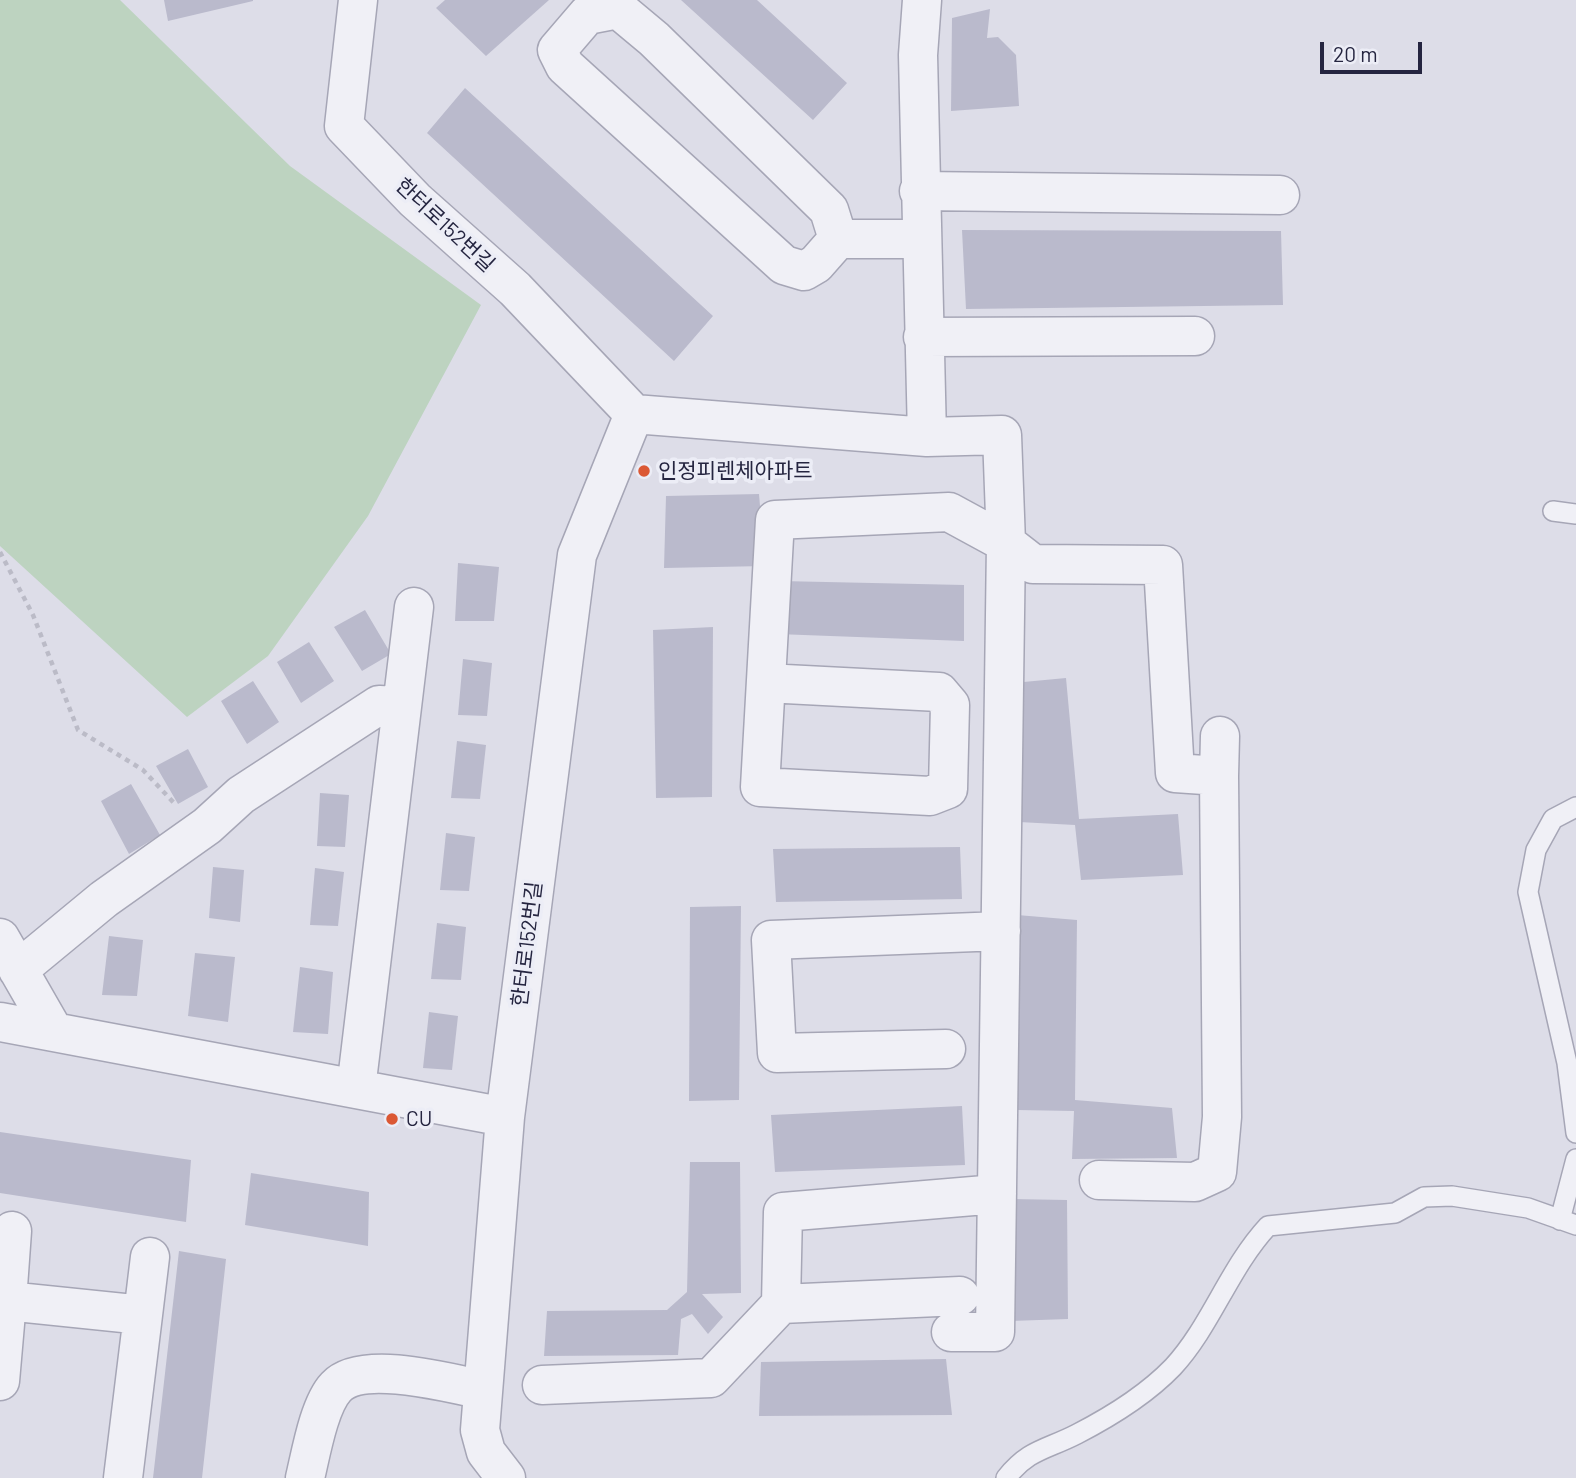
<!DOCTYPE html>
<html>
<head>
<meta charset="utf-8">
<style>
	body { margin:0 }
	#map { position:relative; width:1576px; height:1478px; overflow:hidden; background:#dddde8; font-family:Barlow,sans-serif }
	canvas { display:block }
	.scale { position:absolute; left:1320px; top:42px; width:102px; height:32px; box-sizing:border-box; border:4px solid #252540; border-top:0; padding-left:9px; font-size:21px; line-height:24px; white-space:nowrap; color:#252540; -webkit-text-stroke:5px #ecedf6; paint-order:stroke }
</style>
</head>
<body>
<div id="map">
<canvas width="1576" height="1478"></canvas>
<div class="scale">20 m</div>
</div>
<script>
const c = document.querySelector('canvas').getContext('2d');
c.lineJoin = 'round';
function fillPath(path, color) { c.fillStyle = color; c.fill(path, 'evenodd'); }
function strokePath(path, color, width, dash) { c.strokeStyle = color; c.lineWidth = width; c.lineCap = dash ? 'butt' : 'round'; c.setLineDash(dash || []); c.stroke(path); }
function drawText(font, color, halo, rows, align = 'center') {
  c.font = font + ' Barlow,"Noto Sans KR",sans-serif'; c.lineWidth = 7; c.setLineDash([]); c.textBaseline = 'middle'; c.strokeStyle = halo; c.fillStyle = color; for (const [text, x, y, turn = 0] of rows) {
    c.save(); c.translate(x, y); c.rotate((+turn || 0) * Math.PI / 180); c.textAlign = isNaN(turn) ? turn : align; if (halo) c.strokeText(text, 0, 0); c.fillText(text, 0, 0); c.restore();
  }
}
fillPath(new Path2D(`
	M 0,0 L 120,0 L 290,166 L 481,305 L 368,516 L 268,656 L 187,717 L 0,546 Z`), '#bdd3c0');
fillPath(new Path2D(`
	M 164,0 L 253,0 L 253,1 L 168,21 Z
	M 445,0 L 549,0 L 486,56 L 436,8 Z
	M 681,0 L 757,0 L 847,83 L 813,120 Z
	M 990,9 L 987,38 L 998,37 L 1016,55 L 1019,106 L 951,111 L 952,18 Z
	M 465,88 L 713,316 L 674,361 L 427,133 Z
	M 962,230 L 1281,231 L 1283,305 L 966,309 Z
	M 759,494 L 765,566 L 664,568 L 666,496 Z
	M 458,563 L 499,567 L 494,621 L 455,621 Z
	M 780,581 L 964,585 L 964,641 L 777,634 Z
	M 365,610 L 391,654 L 362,671 L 334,627 Z
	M 713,627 L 712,797 L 656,798 L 653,630 Z
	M 309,642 L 334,681 L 301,703 L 277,662 Z
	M 463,659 L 492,663 L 487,716 L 458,715 Z
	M 1066,678 L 1079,819 L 1178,814 L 1183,875 L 1081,880 L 1075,825 L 1019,822 L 1013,683 Z
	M 253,681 L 279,722 L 247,744 L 221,701 Z
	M 457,741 L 486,745 L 480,799 L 451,798 Z
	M 188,749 L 208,787 L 178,804 L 156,766 Z
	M 131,784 L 160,835 L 129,854 L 101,801 Z
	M 320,793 L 349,795 L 345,847 L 317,846 Z
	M 446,833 L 475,837 L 469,891 L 440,890 Z
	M 960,847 L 962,899 L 776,902 L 773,849 Z
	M 213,867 L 244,870 L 240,922 L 209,918 Z
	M 315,868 L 344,872 L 338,926 L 310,925 Z
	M 741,906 L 739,1100 L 689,1101 L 690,907 Z
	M 1017,915 L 1077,920 L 1075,1100 L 1172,1108 L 1177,1158 L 1072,1159 L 1074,1111 L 1017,1110 Z
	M 437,923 L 466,927 L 461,980 L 431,979 Z
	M 109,936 L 143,940 L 137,996 L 102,995 Z
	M 195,953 L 235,957 L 228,1022 L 188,1016 Z
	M 300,967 L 333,972 L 328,1034 L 293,1032 Z
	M 429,1012 L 458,1016 L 452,1070 L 423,1068 Z
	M 962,1106 L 965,1165 L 775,1172 L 771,1115 Z
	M 0,1132 L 191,1160 L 186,1222 L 0,1193 Z
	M 690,1162 L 740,1162 L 741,1293 L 702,1294 L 723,1317 L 708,1334 L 692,1314 L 681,1319 L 678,1355 L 544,1356 L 547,1311 L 667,1310 L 687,1292 Z
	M 251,1173 L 369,1192 L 368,1246 L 245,1225 Z
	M 1011,1199 L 1067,1200 L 1068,1319 L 1010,1321 Z
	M 179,1251 L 226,1259 L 202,1478 L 153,1478 Z
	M 946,1359 L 952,1415 L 759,1416 L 761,1362 Z`), '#babacc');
const lane = new Path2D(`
	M 1553,511 L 1576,514
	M 1576,807 L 1553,819 L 1536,850 L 1528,892 L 1567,1063 L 1576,1133
	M 1560,1220 L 1576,1159
	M 1006,1478 C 1029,1449 1046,1450 1077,1434 C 1110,1417 1147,1394 1173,1367 C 1211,1326 1229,1268 1268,1226 L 1395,1213 L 1424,1197 L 1452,1196 L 1528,1208 L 1576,1225`);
const street = new Path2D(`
	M 358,0 L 344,126 L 415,200 L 515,289 L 634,414 L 927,437 L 1002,435 L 1006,543 L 995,1332 L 951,1332
	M 922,0 L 918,55 L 927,437
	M 919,191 L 1280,195
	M 838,239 L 829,210 L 654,39 L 618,9 L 587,15 L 557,50 L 565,66 L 784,265 L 804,271 L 816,264 L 838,239 L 920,239
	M 923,337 L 1195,336
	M 766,683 L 939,692 L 950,705 L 948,789 L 930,796 L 760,787 L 775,520 L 949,512 L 1006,543 L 1033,564 L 1163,565 L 1175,773 L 1219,776 L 1220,736
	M 0,938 L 54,1032
	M 18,970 L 104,899 L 207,826 L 241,795 L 379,705 L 400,706
	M 0,1022 L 505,1117
	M 946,1049 L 777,1053 L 771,940 L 1001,931
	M 356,1089 L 414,607
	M 1099,1180 L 1195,1182 L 1217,1172 L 1222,1117 L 1219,776
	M 12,1231 L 7,1301 L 143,1315 L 150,1257
	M 960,1296 L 781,1304 L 783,1212 L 997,1194
	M 0,1381 L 7,1301
	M 542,1385 L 711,1378 L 781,1304
	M 123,1478 L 143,1315
	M 305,1478 C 311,1453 319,1405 336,1387 C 362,1359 450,1383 483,1390
	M 506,1478 L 486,1452 L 480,1430 L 505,1117 L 577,555 L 634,414`);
strokePath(lane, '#a6a6b6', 22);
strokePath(street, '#a6a6b6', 41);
strokePath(new Path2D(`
	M 0,552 L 33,615 L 78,730 L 143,770 L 175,804`), '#bbbbc7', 4.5, [5, 5]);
strokePath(lane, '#f0f0f6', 19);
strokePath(street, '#f0f0f6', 38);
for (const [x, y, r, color] of [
	[644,471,7,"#db5834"],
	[392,1119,7,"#db5834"]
]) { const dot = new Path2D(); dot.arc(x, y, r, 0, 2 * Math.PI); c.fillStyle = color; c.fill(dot); strokePath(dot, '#ecedf6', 2.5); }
drawText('21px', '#252540', '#ecedf6', [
	["한터로152번길",445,225,43],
	["한터로152번길",527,944,-83]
]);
drawText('21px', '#252540', '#ecedf6', [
	["인정피렌체아파트",658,471],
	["CU",406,1119]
], 'left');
</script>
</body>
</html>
